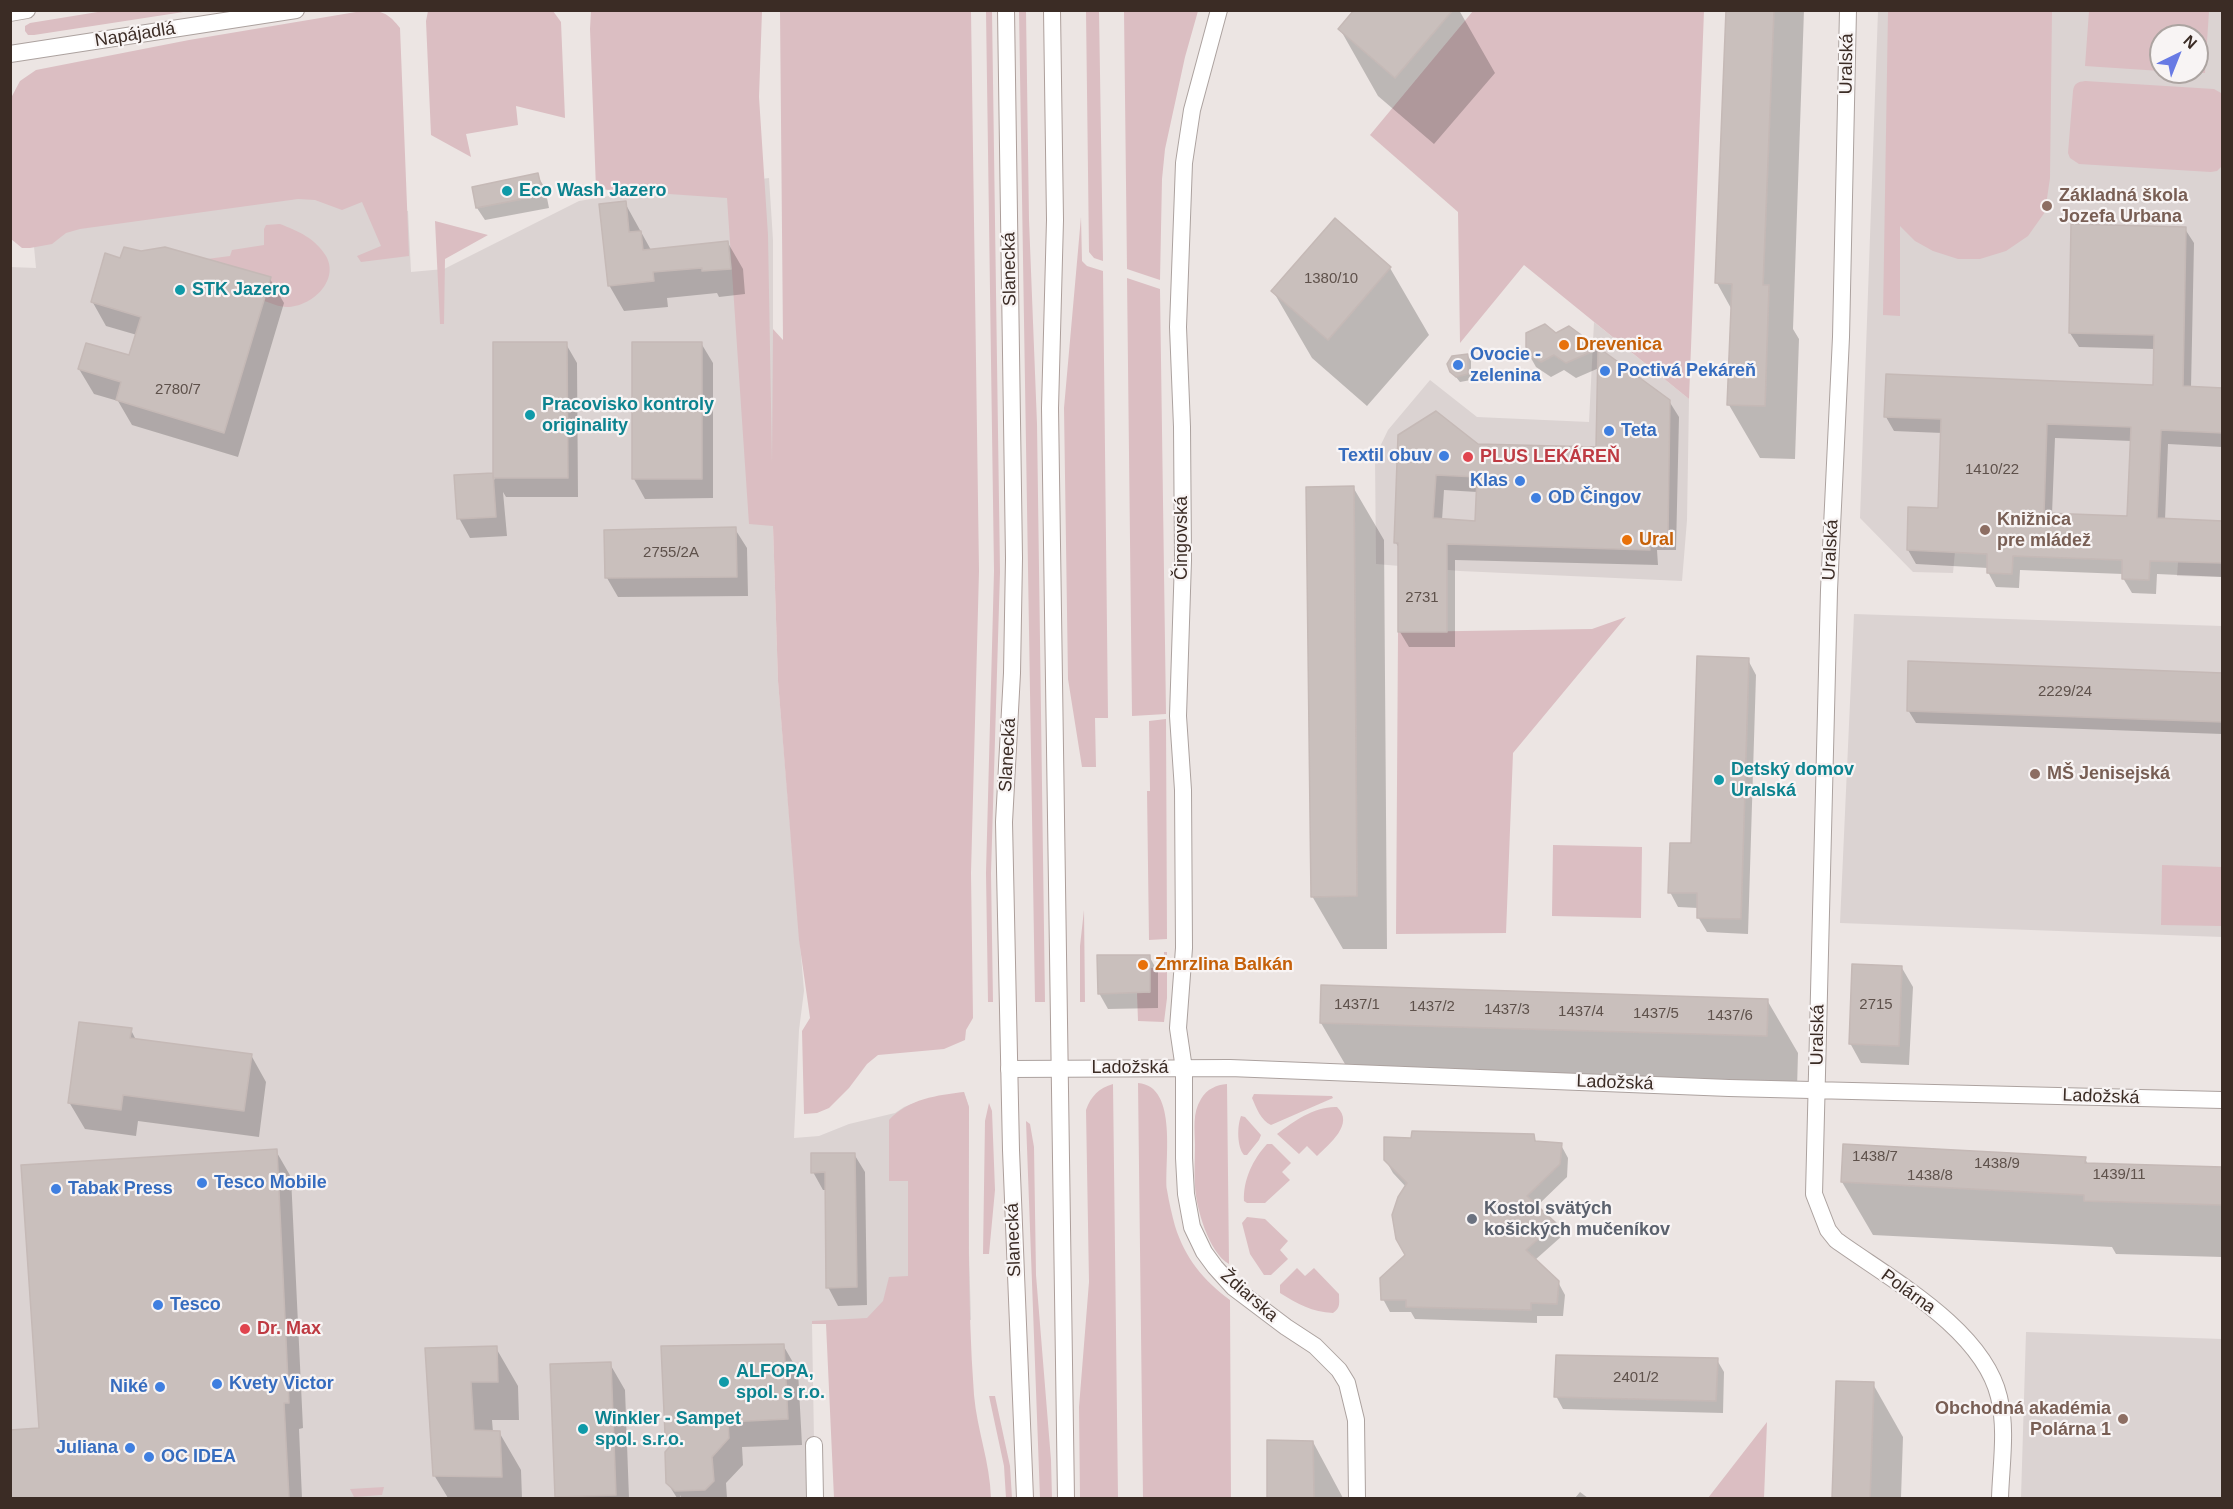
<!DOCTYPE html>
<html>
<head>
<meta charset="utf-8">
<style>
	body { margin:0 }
	#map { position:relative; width:2233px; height:1509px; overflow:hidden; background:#ece5e3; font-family:Arial,sans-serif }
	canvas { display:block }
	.frame { position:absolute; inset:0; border:12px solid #3b2c25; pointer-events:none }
	.north { position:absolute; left:2149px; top:24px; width:60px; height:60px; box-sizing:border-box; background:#f8f4f4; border:2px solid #aca4a1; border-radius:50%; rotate:43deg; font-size:16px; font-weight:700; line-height:24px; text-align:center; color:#3b2c25 }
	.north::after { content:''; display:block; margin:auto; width:21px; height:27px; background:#687ae4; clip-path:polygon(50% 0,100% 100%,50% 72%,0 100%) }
</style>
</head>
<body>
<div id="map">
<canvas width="2233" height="1509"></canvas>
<div class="frame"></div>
<div class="north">N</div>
</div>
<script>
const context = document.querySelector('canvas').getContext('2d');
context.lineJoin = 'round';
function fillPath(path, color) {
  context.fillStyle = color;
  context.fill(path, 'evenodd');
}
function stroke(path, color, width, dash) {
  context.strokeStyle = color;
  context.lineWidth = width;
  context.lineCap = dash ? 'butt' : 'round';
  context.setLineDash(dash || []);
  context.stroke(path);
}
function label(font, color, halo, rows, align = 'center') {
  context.font = font + ' Arial,sans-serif';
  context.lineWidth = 4.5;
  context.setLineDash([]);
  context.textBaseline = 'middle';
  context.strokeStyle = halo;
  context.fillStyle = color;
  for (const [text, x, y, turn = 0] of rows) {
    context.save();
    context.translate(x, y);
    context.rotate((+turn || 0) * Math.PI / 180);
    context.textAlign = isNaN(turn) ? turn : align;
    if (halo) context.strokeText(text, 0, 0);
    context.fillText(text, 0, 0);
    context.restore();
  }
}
fillPath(new Path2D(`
	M 1878,11 L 2222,11 L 2222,577 L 2177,576 L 2178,562 L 1955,552 L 1953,573 L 1913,572 L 1860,518 ZM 2161,36 L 2197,36 L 2197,72 L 2161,72 Z
	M 769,178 L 773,240 L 773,525 L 778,681 L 804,991 L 799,1030 L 794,1138 L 819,1136 L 849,1124 L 895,1113 L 904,1107 L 920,1101 L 964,1092 L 969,1107 L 969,1253 L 971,1320 L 812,1324 L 815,1498 L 11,1498 L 10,267 L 36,268 L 32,225 L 313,183 L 408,211 L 411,272 L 444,269 L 579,201 L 639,191 L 660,192 Z
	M 1594,322 L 1689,399 L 1687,520 L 1682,581 L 1460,571 L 1376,564 L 1375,457 L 1388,430 L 1430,380 L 1477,417 L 1589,422 Z
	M 1854,614 L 2222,626 L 2222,937 L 1840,923 Z
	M 2026,1332 L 2222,1339 L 2222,1498 L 2021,1498 Z`), '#dbd3d2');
fillPath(new Path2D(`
	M 110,10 L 190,11 L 34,35 L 28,35 L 25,31 L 25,26 L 30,23 Z
	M 591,10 L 762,11 L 759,97 L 768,235 L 772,463 L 773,329 L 783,340 L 780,11 L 971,11 L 979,571 L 971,873 L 973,1018 L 966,1030 L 965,1040 L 944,1049 L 878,1055 L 867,1064 L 849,1088 L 829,1108 L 817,1113 L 804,1114 L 802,1031 L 810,1018 L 799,940 L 778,681 L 773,526 L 749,524 L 727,198 L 596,189 L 590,29 Z
	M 362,11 C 382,10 388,13 400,28 L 409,256 L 361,262 L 357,256 L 381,246 L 362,202 L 342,210 L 315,200 L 298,199 L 80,229 L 66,233 L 52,244 L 30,248 L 22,248 L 11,239 L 11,98 L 20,81 L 36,70 L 189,40 Z
	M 428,11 L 553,11 L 561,22 L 565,118 L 516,106 L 518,125 L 466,134 L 471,157 L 431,135 L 426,21 Z
	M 986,11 L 992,11 L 1000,572 L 991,873 L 993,1002 L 988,1002 L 986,873 L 994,571 Z
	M 1019,11 L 1026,11 L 1029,220 L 1037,424 L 1045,1002 L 1035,1002 Z
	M 1086,11 L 1099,11 L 1103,261 L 1094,258 L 1089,252 Z
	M 1124,11 L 1198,11 L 1185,57 L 1165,149 L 1162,179 L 1160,280 L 1127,269 Z
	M 1473,11 L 1704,11 L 1689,399 L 1524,265 L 1460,343 L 1458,212 L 1370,135 Z
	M 1888,11 L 2052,11 L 2050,178 L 2045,212 L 2028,236 L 2006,251 L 1980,259 L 1958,259 L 1933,251 L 1915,241 L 1900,226 L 1900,316 L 1883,315 Z
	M 2089,11 L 2209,11 L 2205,73 L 2182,72 L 2197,72 L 2197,36 L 2161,36 L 2161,71 L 2085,66 Z
	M 2085,81 L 2214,89 L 2221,93 L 2222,166 L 2217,171 L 2211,172 L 2079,164 L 2070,158 L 2068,153 L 2073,91 C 2074,83 2078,82 2085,81 Z
	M 1081,217 L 1082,261 L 1087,266 L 1103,271 L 1108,718 L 1095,718 L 1096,767 L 1082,767 L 1068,679 L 1064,408 Z
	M 435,221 L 488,235 L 445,259 L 444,324 L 440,324 Z
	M 280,224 C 298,231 315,238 326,256 C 340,281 311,307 287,307 C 279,307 271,303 264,301 L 271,277 L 207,259 L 230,256 L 232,250 L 264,245 L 264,229 L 266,225 Z
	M 1127,278 L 1160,289 L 1166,714 L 1132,716 Z
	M 1626,617 L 1513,753 L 1506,933 L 1396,934 L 1398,632 L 1592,629 Z
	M 1166,719 L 1167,939 L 1149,940 L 1147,791 L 1150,791 L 1149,721 Z
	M 1553,845 L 1642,847 L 1641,918 L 1552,916 Z
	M 2162,865 L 2222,867 L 2222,926 L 2161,925 Z
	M 1084,910 L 1085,1002 L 1080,1002 L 1080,946 Z
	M 1164,952 L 1167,952 L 1167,998 L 1164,1022 L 1138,1021 L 1137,993 L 1150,993 L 1150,968 L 1164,967 Z
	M 1138,1083 C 1179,1086 1164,1163 1167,1190 C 1169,1202 1172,1215 1175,1226 C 1185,1258 1203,1280 1230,1300 L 1231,1498 L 1143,1498 Z
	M 1113,1084 L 1118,1498 L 1080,1498 L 1079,1407 L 1089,1282 L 1086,1110 C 1091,1096 1099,1088 1113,1084 Z
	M 1227,1084 L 1229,1264 C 1209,1253 1196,1208 1195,1186 C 1194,1172 1195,1158 1195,1145 C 1195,1130 1192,1113 1201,1099 C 1207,1089 1216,1085 1227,1084 Z
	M 964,1092 L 969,1107 C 969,1203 967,1299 974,1395 C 977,1430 990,1462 991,1498 L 834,1498 L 826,1324 L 812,1324 L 812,1321 L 867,1318 L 883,1301 L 889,1277 L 908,1276 L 908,1181 L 889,1181 L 889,1120 C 908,1099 938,1095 964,1092 Z
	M 1254,1094 L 1332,1096 L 1333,1098 L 1271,1125 C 1261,1121 1256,1107 1252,1098 Z
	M 989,1103 L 992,1111 L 995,1190 L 989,1254 L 983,1254 L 985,1121 Z
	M 1337,1107 C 1355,1124 1329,1144 1317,1156 L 1307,1146 L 1299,1154 L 1277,1134 C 1294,1121 1315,1106 1337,1107 Z
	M 1241,1116 L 1245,1117 L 1261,1135 L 1259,1140 L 1247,1155 L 1244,1155 C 1237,1147 1237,1126 1241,1116 Z
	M 1026,1121 L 1030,1124 L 1034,1147 L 1036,1275 L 1051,1460 L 1052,1498 L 1040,1498 Z
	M 1267,1144 L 1272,1144 L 1291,1163 L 1282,1172 L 1290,1180 L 1265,1203 L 1247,1203 L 1244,1201 C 1243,1180 1253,1159 1267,1144 Z
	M 1247,1217 L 1265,1219 L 1288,1241 L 1280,1250 L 1288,1259 L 1271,1275 L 1264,1275 L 1250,1254 L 1242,1223 Z
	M 1297,1268 L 1305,1276 L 1314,1268 L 1339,1294 C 1339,1302 1341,1308 1333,1313 C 1312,1312 1298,1304 1280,1293 L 1280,1285 Z
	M 989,1396 L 995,1396 L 1010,1466 L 1012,1498 L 1006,1498 L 1004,1466 Z
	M 1767,1422 L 1764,1498 L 1708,1498 Z
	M 384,1487 L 382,1495 L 354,1497 L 350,1489 Z`), '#dbbec2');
fillPath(new Path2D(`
	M 1356,10 L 1459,10 L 1495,73 L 1434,144 L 1378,96 L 1340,29 Z
	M 1727,10 L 1804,10 L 1793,329 L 1799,339 L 1795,459 L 1760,458 L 1729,405 L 1732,310 L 1717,283 Z
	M 537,175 L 545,188 L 549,208 L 485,220 L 477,208 Z
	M 625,203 L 651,250 L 728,243 L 743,269 L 745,294 L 719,297 L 717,293 L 667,298 L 668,307 L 624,311 L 609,285 Z
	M 2185,229 L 2194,243 L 2191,388 L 2222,389 L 2222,447 L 2168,444 L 2165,520 L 2222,522 L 2222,577 L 2157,574 L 2156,594 L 2132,593 L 2123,578 L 2123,574 L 2020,570 L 2019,588 L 1996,587 L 1988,572 L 1988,568 L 1916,564 L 1908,550 L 1910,509 L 1939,510 L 1942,433 L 1894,431 L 1886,417 L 2154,386 L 2155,349 L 2079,347 L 2070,333 ZM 2055,438 L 2132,441 L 2128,518 L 2052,514 Z
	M 141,253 L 270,279 L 284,303 L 238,457 L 132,425 L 118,401 L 94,394 L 79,369 L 130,357 L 137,335 L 106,326 L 92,301 L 121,259 Z
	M 1390,268 L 1429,335 L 1367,406 L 1312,358 L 1273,291 Z
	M 1569,328 L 1669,401 L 1679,417 L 1676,550 L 1657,550 L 1658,565 L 1455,560 L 1455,647 L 1409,647 L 1400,632 L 1400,550 L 1396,543 L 1399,435 L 1477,445 L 1597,448 L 1599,368 L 1576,378 L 1564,370 L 1551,377 L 1536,367 L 1527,351 ZM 1444,490 L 1477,492 L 1476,522 L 1442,520 Z
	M 701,343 L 713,363 L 713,498 L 645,499 L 634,479 L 634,344 Z
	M 494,344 L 566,344 L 577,363 L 578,497 L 506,497 L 503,492 L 507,536 L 470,538 L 459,518 L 492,474 L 495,480 Z
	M 1468,356 L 1471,361 L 1471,380 L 1460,382 L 1451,371 Z
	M 1353,487 L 1384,540 L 1387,949 L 1343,949 L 1312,896 Z
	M 735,529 L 747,548 L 748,596 L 618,597 L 607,578 Z
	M 1748,660 L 1756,675 L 1748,934 L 1707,932 L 1698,917 L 1698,908 L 1678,907 L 1670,892 L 1693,845 Z
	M 2222,674 L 2222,734 L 1916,723 L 1908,710 Z
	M 1149,956 L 1158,972 L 1158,1008 L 1108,1009 L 1099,993 Z
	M 1902,968 L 1913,987 L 1909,1065 L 1861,1063 L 1850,1043 Z
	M 1767,1000 L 1798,1053 L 1797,1089 L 1352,1076 L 1321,1023 Z
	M 131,1030 L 136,1040 L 251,1055 L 266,1082 L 259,1137 L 138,1121 L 136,1136 L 85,1129 L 69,1102 Z
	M 1533,1136 L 1537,1143 L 1561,1145 L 1568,1158 L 1567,1177 L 1537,1206 L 1554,1223 L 1562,1236 L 1535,1260 L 1558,1282 L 1565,1295 L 1563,1316 L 1537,1316 L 1537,1323 L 1415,1319 L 1411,1312 L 1390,1312 L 1383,1299 L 1407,1255 L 1406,1187 L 1393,1173 L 1385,1159 L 1413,1140 Z
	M 276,1151 L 291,1177 L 303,1428 L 299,1429 L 302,1498 L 10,1498 L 10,1431 L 40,1430 Z
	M 854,1154 L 865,1172 L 867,1305 L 838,1306 L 828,1287 L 826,1190 L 823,1190 L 813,1172 Z
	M 2085,1159 L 2088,1164 L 2222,1168 L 2222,1257 L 2116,1254 L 2112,1247 L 1873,1235 L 1842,1182 Z
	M 783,1345 L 798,1371 L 802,1445 L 742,1447 L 743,1465 L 726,1483 L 727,1498 L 681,1498 L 680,1495 L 680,1498 L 677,1498 L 667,1482 L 673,1445 L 666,1433 Z
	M 496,1348 L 518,1386 L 519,1420 L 492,1420 L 493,1432 L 499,1432 L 521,1470 L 522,1498 L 448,1498 L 434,1475 L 426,1349 Z
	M 1717,1360 L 1724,1372 L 1723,1413 L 1563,1409 L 1556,1396 Z
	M 610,1364 L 625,1390 L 629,1498 L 558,1498 L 557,1496 Z
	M 1837,1383 L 1873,1384 L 1903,1437 L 1901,1498 L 1834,1498 Z
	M 1269,1442 L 1313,1442 L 1343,1498 L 1269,1498 Z
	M 1580,1492 L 1588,1498 L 1575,1498 Z`), '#0003');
const building = new Path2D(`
	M 1354,10 L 1453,10 L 1395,78 L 1338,29 Z
	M 1726,10 L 1774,10 L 1763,285 L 1769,285 L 1765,406 L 1727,405 L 1732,284 L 1715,283 Z
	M 538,173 L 543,195 L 476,208 L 472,187 Z
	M 626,201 L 629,232 L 641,231 L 643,250 L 728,241 L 731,269 L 702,271 L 702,268 L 653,272 L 654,281 L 608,286 L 599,204 Z
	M 1335,218 L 1391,267 L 1328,340 L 1271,291 Z
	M 2071,224 L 2186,227 L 2183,386 L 2223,388 L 2223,433 L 2161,430 L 2157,518 L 2223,521 L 2223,563 L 2150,561 L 2149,580 L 2122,579 L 2122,560 L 2013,556 L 2012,574 L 1987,573 L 1987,554 L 1907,550 L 1908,507 L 1938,508 L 1941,419 L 1884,417 L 1886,374 L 2153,385 L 2154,335 L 2069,333 ZM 2047,424 L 2131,427 L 2127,516 L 2044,513 Z
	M 124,247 L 141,251 L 165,247 L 271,277 L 224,433 L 116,400 L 121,382 L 78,369 L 86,343 L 129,355 L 141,317 L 91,302 L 105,253 L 120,258 Z
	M 1545,324 L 1556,333 L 1569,326 L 1670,400 L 1668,535 L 1649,535 L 1650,550 L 1447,544 L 1447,632 L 1398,632 L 1398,543 L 1394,543 L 1398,435 L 1436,411 L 1478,444 L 1596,447 L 1598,349 L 1566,363 L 1554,355 L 1541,362 L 1526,352 L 1526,333 ZM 1436,475 L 1477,477 L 1475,521 L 1433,518 Z
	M 493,342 L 567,342 L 568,478 L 493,478 Z
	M 632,342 L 702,342 L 702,479 L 632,479 Z
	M 1468,354 L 1468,374 L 1456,377 L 1450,372 L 1447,364 L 1452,356 Z
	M 493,473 L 496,517 L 457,519 L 454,475 Z
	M 1354,486 L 1357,896 L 1311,897 L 1306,487 Z
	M 736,527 L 737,577 L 605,578 L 604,530 Z
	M 1697,656 L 1749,658 L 1741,919 L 1697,918 L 1697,893 L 1668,893 L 1670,843 L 1691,843 Z
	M 1908,661 L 2223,673 L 2223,722 L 1907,711 Z
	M 1097,955 L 1150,955 L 1150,992 L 1098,994 Z
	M 1852,964 L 1902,966 L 1899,1046 L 1849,1044 Z
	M 1321,985 L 1768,999 L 1767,1036 L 1320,1023 Z
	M 79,1022 L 132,1028 L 130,1038 L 252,1054 L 244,1111 L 123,1095 L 121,1110 L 68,1103 Z
	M 1412,1131 L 1534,1134 L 1535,1141 L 1562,1143 L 1560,1164 L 1527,1196 L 1556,1223 L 1526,1250 L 1559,1281 L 1557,1304 L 1531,1303 L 1531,1310 L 1406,1307 L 1406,1300 L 1381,1300 L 1380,1278 L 1405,1255 L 1396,1239 L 1392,1215 L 1398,1197 L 1407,1183 L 1384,1160 L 1384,1137 L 1411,1138 Z
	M 1843,1144 L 2086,1157 L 2085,1163 L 2223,1167 L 2223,1205 L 2084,1201 L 2084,1195 L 1841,1182 Z
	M 277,1149 L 289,1403 L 284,1403 L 289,1498 L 10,1498 L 10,1430 L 39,1428 L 21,1165 Z
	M 811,1153 L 855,1153 L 857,1287 L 826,1288 L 825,1172 L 811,1173 Z
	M 784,1344 L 788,1419 L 728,1422 L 729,1438 L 712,1457 L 714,1481 L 705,1490 L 675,1491 L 666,1483 L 665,1452 L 674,1442 L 665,1434 L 661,1346 Z
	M 497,1346 L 498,1382 L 471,1382 L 474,1430 L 500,1431 L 502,1477 L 433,1476 L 425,1348 Z
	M 1556,1355 L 1718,1358 L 1716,1401 L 1554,1397 Z
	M 611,1362 L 616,1495 L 555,1497 L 550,1364 Z
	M 1836,1381 L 1874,1382 L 1870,1498 L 1832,1498 Z
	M 1267,1440 L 1313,1441 L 1314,1498 L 1267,1498 Z`);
fillPath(building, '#c9bfbc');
stroke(building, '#c5b9b6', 1.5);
const minor = new Path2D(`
	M 1219,10 L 1192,110 L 1184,163 L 1178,327 L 1182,427 L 1183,560 L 1178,716 L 1183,790 L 1184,948 L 1178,1028 L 1184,1069 L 1184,1158 L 1186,1194 L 1192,1227 L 1204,1252 L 1215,1267 L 1233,1287 L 1286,1327 L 1315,1346 L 1339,1370 L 1347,1383 L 1356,1420 L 1357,1498
	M 1848,10 L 1841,337 L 1829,590 L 1814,1194 L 1828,1230 L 1836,1240 C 1890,1279 1983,1329 1999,1397 C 2007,1430 2001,1465 2000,1498
	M 10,13 L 27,10
	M 10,54 L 296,10
	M 1009,1069 L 1230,1068 L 1729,1088 L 2222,1100
	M 814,1445 L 815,1498`);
const secondary = new Path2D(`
	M 1006,10 L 1014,558 L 1012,673 L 1004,822 L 1011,1150 L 1025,1498
	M 1052,10 L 1055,220 L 1050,408 L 1066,1498`);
stroke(minor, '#aca29f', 18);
stroke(secondary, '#ad9f9b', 18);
stroke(minor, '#fff', 16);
stroke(secondary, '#fff', 16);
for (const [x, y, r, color] of [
	[507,191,6,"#0f9aa8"],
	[2047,206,6,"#8d6e63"],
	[180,290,6,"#0f9aa8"],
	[1564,345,6,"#e8710a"],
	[1458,365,6,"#3f7fe0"],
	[1605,371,6,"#3f7fe0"],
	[530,415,6,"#0f9aa8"],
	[1609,431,6,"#3f7fe0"],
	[1444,456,6,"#3f7fe0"],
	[1468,457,6,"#e0444e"],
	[1520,481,6,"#3f7fe0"],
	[1536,498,6,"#3f7fe0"],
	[1985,530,6,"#8d6e63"],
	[1627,540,6,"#e8710a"],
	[2035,774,6,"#8d6e63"],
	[1719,780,6,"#0f9aa8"],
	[1143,965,6,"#e8710a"],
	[202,1183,6,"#3f7fe0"],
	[56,1189,6,"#3f7fe0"],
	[1472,1219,6,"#6b7280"],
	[158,1305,6,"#3f7fe0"],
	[245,1329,6,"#e0444e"],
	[724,1382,6,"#0f9aa8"],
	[217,1384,6,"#3f7fe0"],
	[160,1387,6,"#3f7fe0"],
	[2123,1419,6,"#8d6e63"],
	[583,1429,6,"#0f9aa8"],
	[130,1448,6,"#3f7fe0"],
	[149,1457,6,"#3f7fe0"]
]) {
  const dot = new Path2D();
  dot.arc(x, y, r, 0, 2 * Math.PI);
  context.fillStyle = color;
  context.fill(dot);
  stroke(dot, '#f8f4f4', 2);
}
label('15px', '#5e514b', null, [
	["1380/10",1331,279],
	["2780/7",178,390],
	["1410/22",1992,470],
	["2755/2A",671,553],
	["2731",1422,598],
	["2229/24",2065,692],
	["1437/1",1357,1005],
	["2715",1876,1005],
	["1437/2",1432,1007],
	["1437/3",1507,1010],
	["1437/4",1581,1012],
	["1437/5",1656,1014],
	["1437/6",1730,1016],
	["1438/7",1875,1157],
	["1438/9",1997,1164],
	["1439/11",2119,1175],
	["1438/8",1930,1176],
	["2401/2",1636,1378]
]);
label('18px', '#3b2c25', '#f8f4f4', [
	["Napájadlá",135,35,-9],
	["Uralská",1847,64,-89],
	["Slanecká",1010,269,-91],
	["Čingovská",1182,538,-90],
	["Uralská",1831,550,-87],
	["Slanecká",1008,755,-87],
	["Uralská",1818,1035,-89],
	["Ladožská",1130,1068],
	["Ladožská",1615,1083,2],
	["Ladožská",2101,1097,2],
	["Slanecká",1014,1240,-92],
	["Polárna",1908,1292,36],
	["Ždiarska",1249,1296,41]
]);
label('bold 18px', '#0d838f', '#f8f4f4', [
	["Eco Wash Jazero",519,191],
	["STK Jazero",192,290],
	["Pracovisko kontroly",542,405],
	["originality",542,426],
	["Detský domov",1731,770],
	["Uralská",1731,791],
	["ALFOPA,",736,1372],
	["spol. s r.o.",736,1393],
	["Winkler - Sampet",595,1419],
	["spol. s.r.o.",595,1440]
], 'left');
label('bold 18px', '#785e54', '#f8f4f4', [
	["Základná škola",2059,196],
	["Jozefa Urbana",2059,217],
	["Knižnica",1997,520],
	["pre mládež",1997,541],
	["MŠ Jenisejská",2047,774],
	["Obchodná akadémia",2111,1409,"right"],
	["Polárna 1",2111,1430,"right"]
], 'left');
label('bold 18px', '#c56008', '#f8f4f4', [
	["Drevenica",1576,345],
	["Ural",1639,540],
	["Zmrzlina Balkán",1155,965]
], 'left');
label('bold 18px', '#366cbe', '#f8f4f4', [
	["Ovocie -",1470,355],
	["zelenina",1470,376],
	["Poctivá Pekáreň",1617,371],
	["Teta",1621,431],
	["Textil obuv",1432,456,"right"],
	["Klas",1508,481,"right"],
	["OD Čingov",1548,498],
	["Tesco Mobile",214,1183],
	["Tabak Press",68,1189],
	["Tesco",170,1305],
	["Kvety Victor",229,1384],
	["Niké",148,1387,"right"],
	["Juliana",118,1448,"right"],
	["OC IDEA",161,1457]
], 'left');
label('bold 18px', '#be3a42', '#f8f4f4', [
	["PLUS LEKÁREŇ",1480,457],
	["Dr. Max",257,1329]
], 'left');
label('bold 18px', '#5b616d', '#f8f4f4', [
	["Kostol svätých",1484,1209],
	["košických mučeníkov",1484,1230]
], 'left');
</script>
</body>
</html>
